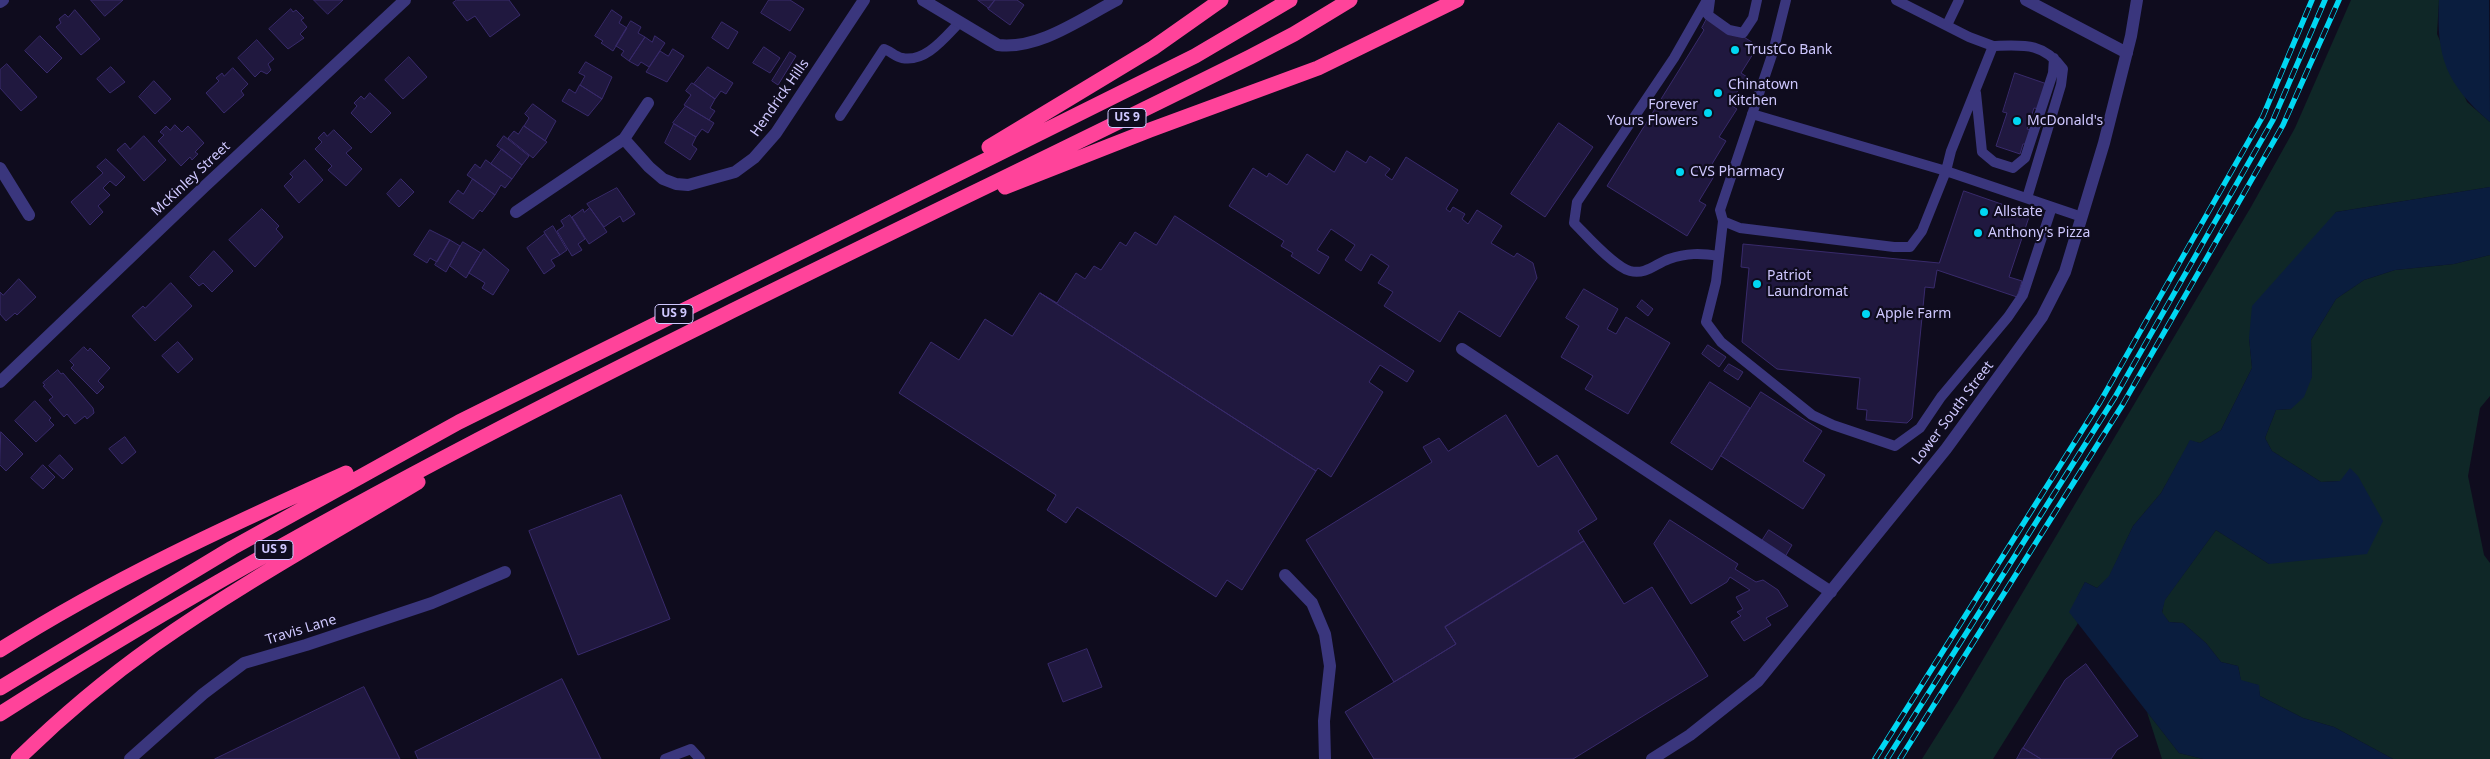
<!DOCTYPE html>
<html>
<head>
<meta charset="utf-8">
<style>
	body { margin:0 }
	canvas { display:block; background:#0f0c1e }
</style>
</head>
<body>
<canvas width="2490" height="759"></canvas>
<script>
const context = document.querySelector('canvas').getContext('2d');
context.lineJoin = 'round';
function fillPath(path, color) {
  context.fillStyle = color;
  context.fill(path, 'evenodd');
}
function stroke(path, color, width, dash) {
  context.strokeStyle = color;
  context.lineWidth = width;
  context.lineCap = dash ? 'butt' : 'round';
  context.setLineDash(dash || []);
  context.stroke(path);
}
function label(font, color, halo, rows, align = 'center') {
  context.font = font + ' "Noto Sans",sans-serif';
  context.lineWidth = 4.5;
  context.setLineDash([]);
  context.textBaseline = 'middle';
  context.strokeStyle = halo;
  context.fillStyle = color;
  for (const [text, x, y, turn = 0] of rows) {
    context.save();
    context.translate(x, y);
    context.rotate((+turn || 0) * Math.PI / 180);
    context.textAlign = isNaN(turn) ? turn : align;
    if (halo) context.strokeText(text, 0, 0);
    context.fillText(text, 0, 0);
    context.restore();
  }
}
fillPath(new Path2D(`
	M 2351,0 L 2439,0 L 2437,34 L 2467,102 L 2490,122 L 2490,187 L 2336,212 L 2249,338 L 2252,368 L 2221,430 L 2200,443 L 2190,441 L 2161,493 L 2133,526 L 2109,577 L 2097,588 L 2085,582 L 2070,612 L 2078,623 L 1993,759 L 1922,759 L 1959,700 L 2251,207 L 2295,128 Z
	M 2490,255 L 2490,396 L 2480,408 L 2468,476 L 2484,555 L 2490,563 L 2490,759 L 2393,759 L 2334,727 L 2303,718 L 2260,696 L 2258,685 L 2241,681 L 2238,666 L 2221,662 L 2206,643 L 2183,623 L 2169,622 L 2162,613 L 2164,601 L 2216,530 L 2269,564 L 2340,481 L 2321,482 L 2272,451 L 2265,438 L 2276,410 L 2291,409 L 2312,377 L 2311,340 L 2336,299 L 2364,280 L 2395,270 L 2454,264 Z
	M 2147,712 L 2179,753 L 2203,759 L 2162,759 Z`), '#0f2727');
fillPath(new Path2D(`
	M 2439,0 L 2489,0 L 2490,122 C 2446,84 2436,57 2439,0 Z
	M 2490,187 L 2490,255 L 2454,264 L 2395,270 L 2364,280 L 2336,299 L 2311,340 L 2312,377 L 2304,397 L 2291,409 L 2276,410 L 2265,438 L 2272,451 L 2321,482 L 2340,481 L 2350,468 L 2358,476 L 2383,521 L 2367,554 L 2269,564 L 2216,530 L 2165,600 L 2162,612 L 2169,622 L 2183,623 L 2206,643 L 2221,662 L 2238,666 L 2241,680 L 2259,685 L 2260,696 L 2303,718 L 2334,727 L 2393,759 L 2203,759 L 2179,753 L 2069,612 L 2085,582 L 2097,588 L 2109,576 L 2133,526 L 2161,493 L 2190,440 L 2200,443 L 2221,430 L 2252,368 L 2249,338 L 2252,306 L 2336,212 Z`), '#0a1d3e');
const building = new Path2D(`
	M 91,0 L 123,0 L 105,16 Z
	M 314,0 L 343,0 L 328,14 Z
	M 457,0 L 509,0 L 520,15 L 490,37 L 475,16 L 467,21 L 453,3 Z
	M 769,0 L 790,0 L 804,9 L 790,31 L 761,13 Z
	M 978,0 L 995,0 L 989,8 Z
	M 995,0 L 1017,0 L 1024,5 L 1010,25 L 988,9 Z
	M 291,9 L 293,12 L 296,10 L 304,18 L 301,20 L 307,27 L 300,34 L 304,38 L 288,49 L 269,29 Z
	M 75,10 L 100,39 L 81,55 L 56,27 L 61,23 L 59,19 L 65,14 L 68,17 Z
	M 612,10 L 622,17 L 619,23 L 627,28 L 613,51 L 601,43 L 603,41 L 595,36 Z
	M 1709,15 L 1758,46 L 1741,73 L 1747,77 L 1729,104 L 1737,109 L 1719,137 L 1726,141 L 1709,169 L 1716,173 L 1699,201 L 1706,205 L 1687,236 L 1607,186 L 1704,30 L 1702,28 Z
	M 631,21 L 641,27 L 638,33 L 645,37 L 629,61 L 621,55 L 624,51 L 616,46 Z
	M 722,22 L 738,32 L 728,49 L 712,38 Z
	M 40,36 L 62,58 L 47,73 L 25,51 Z
	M 655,36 L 665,43 L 649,67 L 641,62 L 638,66 L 629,61 L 645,37 L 652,42 Z
	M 257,40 L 274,59 L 268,64 L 271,70 L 267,74 L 261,71 L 255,77 L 238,58 Z
	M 764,47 L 780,58 L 770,73 L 753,63 Z
	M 673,49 L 684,56 L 667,82 L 646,72 L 660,51 L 668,56 Z
	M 790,52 L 796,56 L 778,85 L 772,81 Z
	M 409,57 L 427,77 L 403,99 L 385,80 Z
	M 586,62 L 612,77 L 602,99 L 580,85 L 585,76 L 579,73 Z
	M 7,64 L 37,97 L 21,111 L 0,88 L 0,70 Z
	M 111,67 L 125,82 L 110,93 L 97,79 Z
	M 708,67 L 733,83 L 726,94 L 721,91 L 715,99 L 694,84 Z
	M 233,68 L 248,84 L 241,91 L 244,95 L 224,113 L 206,93 L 219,81 L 216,78 L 222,73 L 224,76 Z
	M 2015,73 L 2047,84 L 2039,109 L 2034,108 L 2027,129 L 2031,130 L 2026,144 L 2023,144 L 2020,154 L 1996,146 L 2007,113 L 2003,112 Z
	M 154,81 L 171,99 L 155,114 L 139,97 Z
	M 692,83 L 715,99 L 710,108 L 715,111 L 709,120 L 684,105 L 691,95 L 686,91 Z
	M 580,85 L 602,99 L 588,116 L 562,101 L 569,89 L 575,93 Z
	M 370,93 L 391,113 L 371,133 L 351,113 L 357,106 L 354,103 L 361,96 L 364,99 Z
	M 533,104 L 556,121 L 545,141 L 524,126 L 529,118 L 525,114 Z
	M 686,106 L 714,123 L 708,133 L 702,129 L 696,137 L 673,123 Z
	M 1559,123 L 1593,147 L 1545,217 L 1511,194 Z
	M 674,124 L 696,137 L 692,145 L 697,149 L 690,160 L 665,143 Z
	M 175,125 L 182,132 L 188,126 L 204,143 L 195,152 L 198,154 L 192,160 L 190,157 L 181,166 L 158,141 L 164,135 L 160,132 L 166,126 L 170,130 Z
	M 524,126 L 547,142 L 533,158 L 508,138 L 514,131 L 518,134 Z
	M 334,130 L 352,148 L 346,153 L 362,169 L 346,186 L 328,170 L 332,166 L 315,149 L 322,142 L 318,138 L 324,132 L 327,136 Z
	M 144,136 L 166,160 L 144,181 L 117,150 L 125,143 L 130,149 Z
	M 504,136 L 529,156 L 522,165 L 497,146 Z
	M 502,149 L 522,165 L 512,179 L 491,164 Z
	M 1347,151 L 1366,163 L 1370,156 L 1390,169 L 1385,175 L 1392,180 L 1406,157 L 1458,190 L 1446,209 L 1450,212 L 1453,207 L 1465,214 L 1462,219 L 1468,224 L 1477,210 L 1502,226 L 1491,243 L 1514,257 L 1517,253 L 1533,263 L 1537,278 L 1500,337 L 1459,311 L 1440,342 L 1384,306 L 1393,292 L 1378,283 L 1389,266 L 1371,254 L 1361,271 L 1345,260 L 1355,245 L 1331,229 L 1317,250 L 1329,257 L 1319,274 L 1291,256 L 1293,253 L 1281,246 L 1284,241 L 1229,206 L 1253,168 L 1267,177 L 1269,173 L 1287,185 L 1307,154 L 1334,172 Z
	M 106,159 L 125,177 L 116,186 L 110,181 L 103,188 L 110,195 L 98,206 L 103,212 L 90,225 L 71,202 L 103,173 L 97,167 Z
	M 305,160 L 323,180 L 299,203 L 284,186 L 293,177 L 290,174 Z
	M 486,160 L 512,179 L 505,188 L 501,185 L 495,195 L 467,175 L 475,164 L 480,168 Z
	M 401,179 L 414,192 L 399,207 L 387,194 Z
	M 473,179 L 495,195 L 482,212 L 480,210 L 473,219 L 449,202 L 458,190 L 463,194 Z
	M 617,188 L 635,214 L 623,222 L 620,216 L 604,227 L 587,204 Z
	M 1964,191 L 2030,214 L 2009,277 L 2022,281 L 2017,297 L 1937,270 L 1934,288 L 1925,287 L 1912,418 L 1907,423 L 1866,420 L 1867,410 L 1857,409 L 1860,378 L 1777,369 L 1742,342 L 1749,268 L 1741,267 L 1743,244 L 1939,263 Z
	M 590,208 L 607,232 L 589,244 L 572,217 L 583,209 L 584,212 Z
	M 262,209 L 279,226 L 276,229 L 283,237 L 255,267 L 229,240 Z
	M 570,215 L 585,239 L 578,244 L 582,250 L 572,256 L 557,231 L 564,226 L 561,221 Z
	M 1175,216 L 1414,371 L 1407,382 L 1380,365 L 1369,382 L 1383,392 L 1331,477 L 1318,468 L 1316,471 L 1040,293 L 1057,303 L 1076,273 L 1085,279 L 1094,266 L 1101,270 L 1120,242 L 1126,246 L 1135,232 L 1156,245 Z
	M 553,226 L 567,250 L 560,255 L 544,232 Z
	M 430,230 L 450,240 L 437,262 L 430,258 L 427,263 L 414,255 Z
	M 545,234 L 560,255 L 551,260 L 555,266 L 544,274 L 527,248 Z
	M 450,240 L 460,246 L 446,272 L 435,265 Z
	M 463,242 L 481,253 L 466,278 L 450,266 Z
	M 484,249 L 509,270 L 493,295 L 482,288 L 485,283 L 469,273 Z
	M 214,251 L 233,271 L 212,292 L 203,283 L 199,286 L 190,277 Z
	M 19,279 L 36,297 L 17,315 L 15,313 L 6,321 L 0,314 L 0,292 L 3,295 Z
	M 171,283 L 192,306 L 155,341 L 132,316 L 143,306 L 145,308 Z
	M 1584,289 L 1618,309 L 1607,329 L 1616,334 L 1626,317 L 1670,343 L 1628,414 L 1585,389 L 1593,376 L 1561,357 L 1579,326 L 1566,318 Z
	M 1040,293 L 1316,471 L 1242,590 L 1227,580 L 1216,597 L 1077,507 L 1066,523 L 1047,510 L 1056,495 L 899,393 L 931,342 L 959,360 L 985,319 L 1012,336 Z
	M 1642,300 L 1653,309 L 1648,316 L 1637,307 Z
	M 178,342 L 193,359 L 178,373 L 162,356 Z
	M 1708,345 L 1726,357 L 1719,367 L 1702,354 Z
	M 84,347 L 88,351 L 90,348 L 110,368 L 98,381 L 104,387 L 97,394 L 71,368 L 74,365 L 70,361 Z
	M 1729,364 L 1743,372 L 1738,380 L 1724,371 Z
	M 58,370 L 61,374 L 63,373 L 93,408 L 94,413 L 87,419 L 85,416 L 75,424 L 67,414 L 64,417 L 49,400 L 53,397 L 43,386 L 45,385 L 43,383 Z
	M 1710,382 L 1750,408 L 1712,470 L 1671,443 Z
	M 1761,392 L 1822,431 L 1803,461 L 1825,475 L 1803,509 L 1721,456 Z
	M 35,401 L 51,418 L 49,420 L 54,425 L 36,442 L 15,421 Z
	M 1506,415 L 1538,467 L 1557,455 L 1597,519 L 1578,531 L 1584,541 L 1445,627 L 1456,644 L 1394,682 L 1306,540 L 1432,462 L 1423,447 L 1439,438 L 1448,451 Z
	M 1,432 L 23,454 L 6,471 L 0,465 Z
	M 125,437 L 136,452 L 122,464 L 109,449 Z
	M 60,455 L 73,469 L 63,479 L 49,466 Z
	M 43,465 L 55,477 L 43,489 L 31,478 Z
	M 621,495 L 670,619 L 578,655 L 529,531 Z
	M 1670,520 L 1738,564 L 1735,569 L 1756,582 L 1763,580 L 1778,590 L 1788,606 L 1766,618 L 1771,625 L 1744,641 L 1731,622 L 1741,616 L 1737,612 L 1743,609 L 1736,597 L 1750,590 L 1730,577 L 1727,582 L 1691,604 L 1654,544 Z
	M 1769,530 L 1792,545 L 1785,557 L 1762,541 Z
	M 1584,541 L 1624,604 L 1652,587 L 1708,676 L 1573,759 L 1374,759 L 1345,712 L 1456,644 L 1445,627 Z
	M 1087,649 L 1102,687 L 1063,702 L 1048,664 Z
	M 2086,664 L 2138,736 L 2117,750 L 2111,759 L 2041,759 L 2023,748 L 2065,680 Z
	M 562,679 L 601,759 L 418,759 L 415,752 Z
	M 364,687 L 400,759 L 215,759 Z
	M 2023,748 L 2041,759 L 2017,759 Z`);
fillPath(building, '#20183f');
stroke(building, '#382a6b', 1);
stroke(new Path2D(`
	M 1707,0 L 1674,58 L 1577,202 L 1574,223 C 1586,235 1614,267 1630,271 C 1646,275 1655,264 1669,259 C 1687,253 1700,253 1719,256
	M 1710,0 L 1708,15 L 1729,30 L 1743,33 L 1753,18 L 1757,0
	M 1786,0 L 1773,52 L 1720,210 L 1723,221 L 1740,228 L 1894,247 L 1910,247 L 1922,231 L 1946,171 L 2082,217
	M 1947,25 L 1959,0
	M 1993,46 C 2023,45 2043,42 2063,69 L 2061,85 L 2027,198
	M 1976,93 L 1982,152 L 1994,162 L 2013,168 L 2025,158 L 2053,73 L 2054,58
	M 1752,114 L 1946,171 L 1951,151 L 1993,46 L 1969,37 L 1896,0
	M 840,116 L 884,49 C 890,51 896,57 902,58 C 926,63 945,37 960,22
	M 1723,221 L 1716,282 L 1706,322 L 1721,342 L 1812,415 L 1833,425 L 1895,446 L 1920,428 L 1941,397 L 2008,317 L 2023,295 L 2052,207
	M 665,759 L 691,749 L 700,759`), '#3a367d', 10);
stroke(new Path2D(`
	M 923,0 L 998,45 C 1039,50 1082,18 1117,0
	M 2026,0 L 2127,53
	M 624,139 L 649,167 L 663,179 L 676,184 L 688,185 L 735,172 L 754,158 L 776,133 L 864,0
	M 0,168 L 29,215
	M 516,212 L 624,139 L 648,103
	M 1462,349 L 1831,592
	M 0,382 L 204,187 L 405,0
	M 1285,575 L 1312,603 L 1325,634 L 1330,666 L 1324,721 L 1325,759
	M 130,759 L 203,694 L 244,663 L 306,645 L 432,603 L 505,572
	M 1652,759 L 1690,735 L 1758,681 L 1946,449 L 2042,317 L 2065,272 L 2104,143 L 2131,36 L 2137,0`), '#3a367d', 12);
stroke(new Path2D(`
	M 0,2 L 3,0`), '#3a367d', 12);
stroke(new Path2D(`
	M 989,147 L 1153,48 L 1221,0
	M 1005,187 L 1150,130 L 1318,68 L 1457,0
	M 0,650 C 110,580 228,526 346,473
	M 0,688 L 232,548 L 459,422 L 1195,56 L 1290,0
	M 0,714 C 397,460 829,267 1250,57 L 1294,34 L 1350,0
	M 18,759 C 60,718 106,679 154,645 C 239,585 330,535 418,482`), '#ff439a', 15);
const rail = new Path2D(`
	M 1875,759 L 2100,402 L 2263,116 L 2312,0
	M 1887,759 L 2115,397 L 2273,120 L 2325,0
	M 1900,759 L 2123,404 L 2283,125 L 2339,0`);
stroke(rail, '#00d7f3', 5.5);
stroke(rail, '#0f0c1e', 4, [11]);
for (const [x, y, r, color] of [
	[1735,50,5,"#00d7f3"],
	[1718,93,5,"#00d7f3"],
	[1708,113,5,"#00d7f3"],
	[2017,121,5,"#00d7f3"],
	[1680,172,5,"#00d7f3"],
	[1984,212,5,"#00d7f3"],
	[1978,233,5,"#00d7f3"],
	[1757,284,5,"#00d7f3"],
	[1866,314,5,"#00d7f3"]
]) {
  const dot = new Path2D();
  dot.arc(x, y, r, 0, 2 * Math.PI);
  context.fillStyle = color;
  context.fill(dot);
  stroke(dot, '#0f0c1e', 2);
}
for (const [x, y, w] of [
	[1127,118,38],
	[674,314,38],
	[274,550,38]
]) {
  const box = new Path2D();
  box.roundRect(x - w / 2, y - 9.5, w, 19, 4);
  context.fillStyle = '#0f0c1e';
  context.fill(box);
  stroke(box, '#cfc8ff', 1);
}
label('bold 12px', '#cfc8ff', null, [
	["US 9",1127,118],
	["US 9",674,314],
	["US 9",274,550]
]);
label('14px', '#cfc8ff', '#0f0c1e', [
	["TrustCo Bank",1745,50],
	["Chinatown",1728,85],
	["Kitchen",1728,101],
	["Forever",1698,105,"right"],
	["Yours Flowers",1698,121,"right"],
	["McDonald's",2027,121],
	["CVS Pharmacy",1690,172],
	["Allstate",1994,212],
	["Anthony's Pizza",1988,233],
	["Patriot",1767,276],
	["Laundromat",1767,292],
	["Apple Farm",1876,314]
], 'left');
label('14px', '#cfc8ff', '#0f0c1e', [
	["Hendrick Hills",780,98,-55],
	["McKinley Street",191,179,-43],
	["Lower South Street",1953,413,-53],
	["Travis Lane",301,630,-17]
]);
</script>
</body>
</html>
